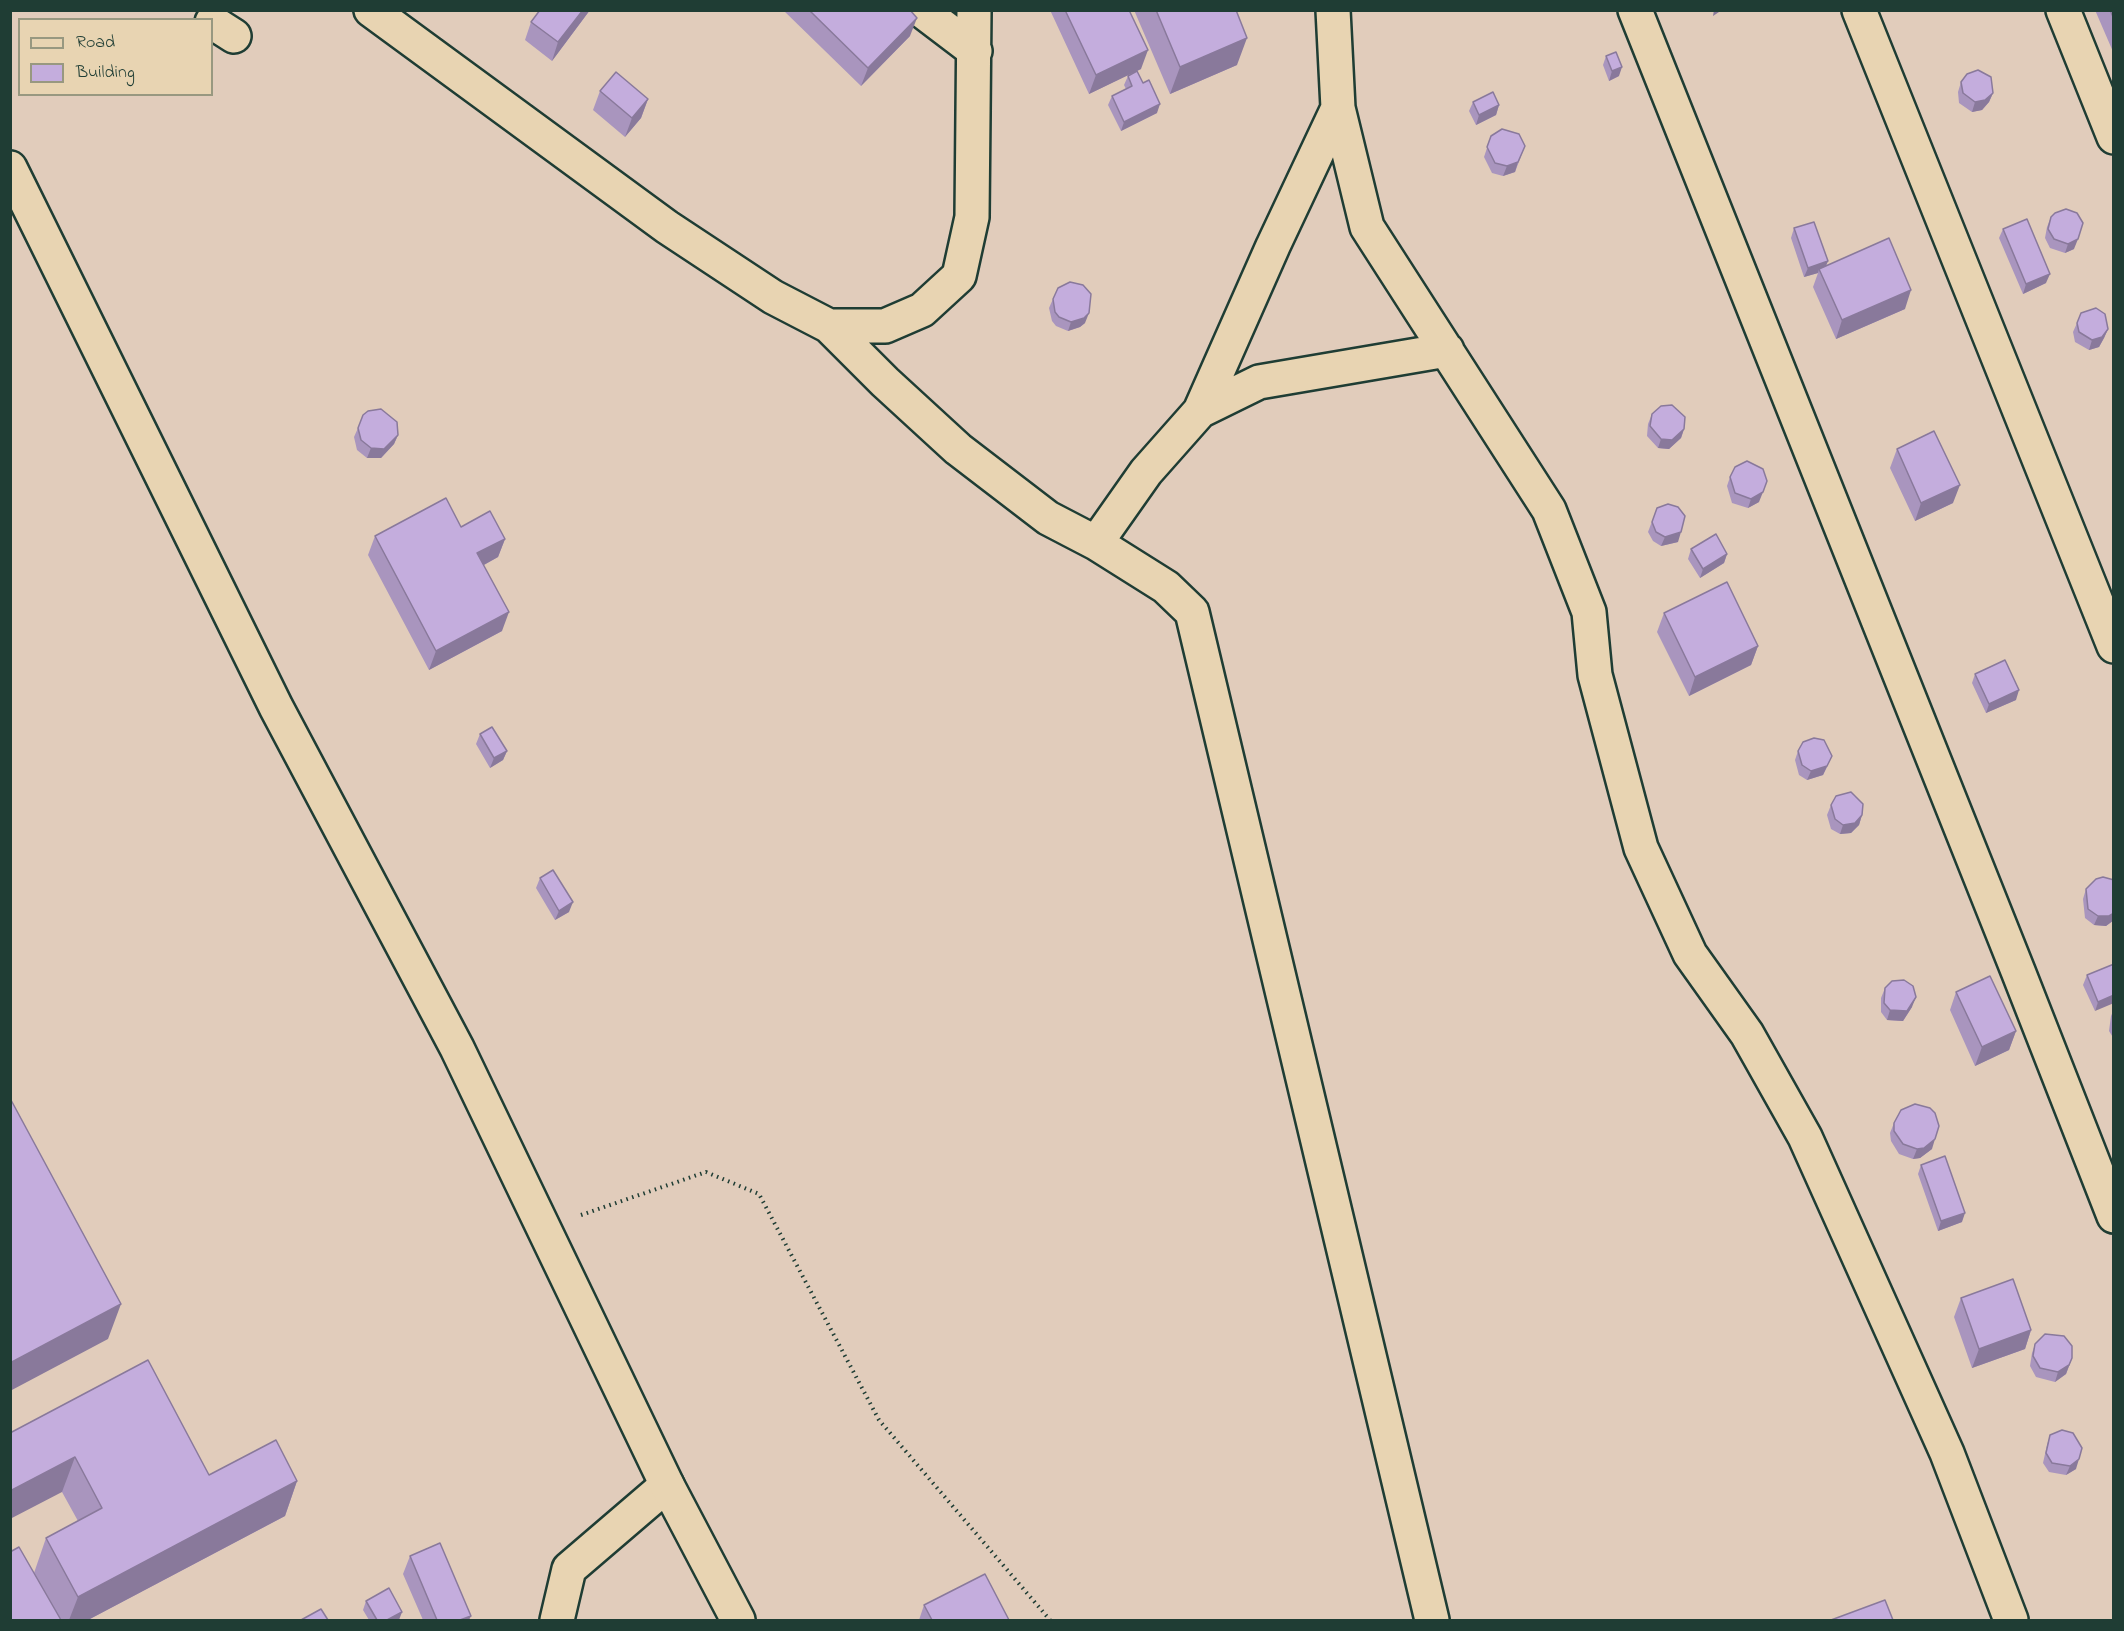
<!DOCTYPE html>
<html>
<head>
<meta charset="utf-8">
<style>
	body { margin:0 }
	#map { position:relative; width:2124px; height:1631px; overflow:hidden; background:#e1ccbb; font-family:"Indie Flower",sans-serif }
	canvas { display:block }
	.frame { position:absolute; inset:0; border:12px solid #1f3d34; pointer-events:none }
	.legend { position:absolute; left:18px; top:18px; width:195px; height:78px; box-sizing:border-box; background:#e8d4b2; border:2px solid #989880; margin:0; padding:8px 10px; list-style:none; font-size:18px; color:#1f3d34 }
	.legend li { display:flex; align-items:center; gap:12px; height:30px }
	.legend b { width:30px; border:2px solid #989880 }
</style>
</head>
<body>
<div id="map">
<canvas width="2124" height="1631"></canvas>
<div class="frame"></div>
<ul class="legend">
<li><b style="height:8px;background:#e8d4b2"></b>Road</li>
<li><b style="height:16px;background:#c4addd"></b>Building</li>
</ul>
</div>
<script>
const context = document.querySelector('canvas').getContext('2d');
context.lineJoin = 'round';
function stroke(path, color, width, dash) {
  context.strokeStyle = color;
  context.lineWidth = width;
  context.lineCap = dash ? 'butt' : 'round';
  context.setLineDash(dash || []);
  context.stroke(path);
}
function fillPath(path, color) {
  context.fillStyle = color;
  context.fill(path, 'evenodd');
}
const minor = new Path2D(`
	M 371,10 L 667,227 L 773,297 L 829,326 L 885,382 L 958,449 L 1048,518 L 1096,543 L 1166,587 L 1192,612 L 1432,1620
	M 921,10 L 975,51
	M 1333,10 L 1338,108 L 1367,227 L 1549,510 L 1589,612 L 1595,675 L 1641,848 L 1690,954 L 1747,1034 L 1805,1137 L 1947,1453 L 2011,1620
	M 1635,10 L 2018,971 L 2114,1216
	M 1859,10 L 2114,646
	M 2063,10 L 2114,137
	M 212,22 L 234,36
	M 829,326 L 885,326 L 922,310 L 959,276 L 972,217 L 974,10
	M 1200,411 L 1273,246 L 1338,108
	M 1096,543 L 1146,472 L 1200,411 L 1259,382 L 1447,350
	M 557,1620 L 569,1569 L 667,1485`);
const trunk = new Path2D(`
	M 10,168 L 276,707 L 457,1048 L 667,1485 L 738,1620`);
stroke(minor, '#1f3d34', 38);
stroke(trunk, '#1f3d34', 38);
stroke(new Path2D(`
	M 581,1215 L 706,1172 L 759,1194 L 879,1420 L 1050,1620`), '#1f3d34', 4, [1.5, 4.5]);
stroke(minor, '#e8d4b2', 33);
stroke(trunk, '#e8d4b2', 33);
fillPath(new Path2D(`
	M 540,10 L 590,10 L 552,61 L 525,40 L 531,22 Z
	M 783,10 L 910,10 L 910,36 L 861,86 Z
	M 1050,10 L 1129,10 L 1141,69 L 1137,71 L 1157,113 L 1121,131 L 1108,105 L 1112,96 L 1126,89 L 1124,85 L 1128,76 L 1134,72 L 1089,94 Z
	M 1134,10 L 1236,10 L 1237,65 L 1170,94 Z
	M 2095,10 L 2114,10 L 2114,54 Z
	M 1606,56 L 1619,76 L 1609,81 L 1603,65 Z
	M 1961,82 L 1993,93 L 1989,102 L 1982,110 L 1972,112 L 1959,103 L 1958,92 Z
	M 600,91 L 648,99 L 641,118 L 625,137 L 593,110 Z
	M 1473,102 L 1499,105 L 1496,115 L 1476,125 L 1469,111 Z
	M 1491,136 L 1525,146 L 1515,172 L 1503,176 L 1492,173 L 1484,157 Z
	M 2051,217 L 2074,249 L 2065,253 L 2050,248 L 2045,238 L 2047,227 Z
	M 1794,228 L 1828,261 L 1826,266 L 1905,309 L 1836,339 L 1813,287 L 1818,273 L 1804,277 L 1791,238 Z
	M 2003,229 L 2046,283 L 2023,294 L 1999,238 Z
	M 1053,299 L 1085,323 L 1080,327 L 1068,331 L 1056,326 L 1052,321 L 1049,308 Z
	M 2077,323 L 2108,329 L 2104,338 L 2099,347 L 2089,350 L 2075,342 L 2073,332 Z
	M 1652,414 L 1684,429 L 1681,438 L 1669,449 L 1658,448 L 1647,436 L 1648,424 Z
	M 358,428 L 398,435 L 394,444 L 381,458 L 367,458 L 357,450 L 354,437 Z
	M 1897,449 L 1953,503 L 1915,521 L 1890,468 Z
	M 1730,477 L 1759,502 L 1748,508 L 1732,503 L 1727,486 Z
	M 1657,508 L 1678,542 L 1661,546 L 1653,541 L 1648,532 Z
	M 461,527 L 505,539 L 498,557 L 484,565 L 502,631 L 429,670 L 368,555 L 375,536 Z
	M 1691,549 L 1727,554 L 1724,563 L 1700,578 L 1688,559 Z
	M 1664,613 L 1758,646 L 1751,665 L 1689,696 L 1657,632 Z
	M 1975,674 L 2016,700 L 1986,713 L 1972,683 Z
	M 480,734 L 507,751 L 503,760 L 490,768 L 476,744 Z
	M 1798,751 L 1828,765 L 1823,775 L 1807,780 L 1799,775 L 1795,760 Z
	M 1831,805 L 1862,815 L 1859,825 L 1851,833 L 1840,834 L 1831,829 L 1827,815 Z
	M 540,878 L 569,912 L 555,920 L 536,888 Z
	M 2114,880 L 2114,920 L 2106,926 L 2094,925 L 2085,918 L 2083,899 L 2086,889 Z
	M 2114,964 L 2095,1011 L 2083,985 L 2087,975 Z
	M 1885,988 L 1912,1007 L 1903,1021 L 1887,1020 L 1881,1012 L 1881,998 Z
	M 1956,992 L 2016,1031 L 2009,1050 L 1975,1066 L 1950,1010 Z
	M 2114,1009 L 2114,1039 L 2109,1031 L 2111,1016 Z
	M 1894,1123 L 1932,1149 L 1920,1158 L 1913,1159 L 1899,1154 L 1891,1141 L 1890,1133 Z
	M 1921,1165 L 1962,1222 L 1938,1231 L 1918,1174 Z
	M 1961,1298 L 2031,1330 L 2025,1349 L 1972,1368 L 1954,1317 Z
	M 2035,1344 L 2072,1358 L 2066,1374 L 2055,1382 L 2036,1377 L 2030,1366 L 2032,1353 Z
	M 10,1433 L 209,1475 L 297,1481 L 285,1516 L 88,1620 L 10,1620 L 34,1573 L 46,1538 L 78,1521 L 62,1492 Z
	M 2050,1435 L 2076,1469 L 2066,1475 L 2049,1472 L 2043,1463 L 2047,1445 Z
	M 410,1556 L 469,1620 L 423,1620 L 403,1574 Z
	M 366,1601 L 399,1620 L 369,1620 L 363,1610 Z
	M 924,1605 L 1009,1620 L 919,1620 Z`), '#a995be');
fillPath(new Path2D(`
	M 583,10 L 590,10 L 552,61 L 558,42 Z
	M 1714,10 L 1722,10 L 1713,16 Z
	M 917,18 L 910,36 L 861,86 L 868,68 Z
	M 1247,38 L 1237,65 L 1170,94 L 1180,67 Z
	M 1148,50 L 1141,69 L 1089,94 L 1096,75 Z
	M 1622,67 L 1619,76 L 1609,81 L 1612,71 Z
	M 1993,93 L 1989,102 L 1982,110 L 1972,112 L 1975,102 Z
	M 648,99 L 641,118 L 625,137 L 632,118 Z
	M 1160,104 L 1157,113 L 1121,131 L 1124,122 Z
	M 1499,105 L 1496,115 L 1476,125 L 1479,115 Z
	M 1518,162 L 1515,172 L 1503,176 L 1507,166 Z
	M 2078,239 L 2074,249 L 2065,253 L 2068,244 Z
	M 1828,261 L 1824,270 L 1819,269 L 1818,273 L 1804,277 L 1808,268 Z
	M 2050,274 L 2046,283 L 2023,294 L 2026,284 Z
	M 1911,290 L 1905,309 L 1836,339 L 1842,320 Z
	M 1089,313 L 1085,323 L 1080,327 L 1068,331 L 1071,322 Z
	M 2108,329 L 2104,338 L 2099,347 L 2089,350 L 2092,340 Z
	M 1684,429 L 1681,438 L 1669,449 L 1658,448 L 1661,439 Z
	M 398,435 L 394,444 L 381,458 L 367,458 L 371,448 Z
	M 1960,485 L 1953,503 L 1915,521 L 1921,503 Z
	M 1763,492 L 1759,502 L 1748,508 L 1751,499 Z
	M 1681,532 L 1678,542 L 1661,546 L 1665,537 Z
	M 505,539 L 498,557 L 471,572 L 477,553 Z
	M 1727,554 L 1724,563 L 1700,578 L 1703,569 Z
	M 509,612 L 502,631 L 429,670 L 436,651 Z
	M 1758,646 L 1751,665 L 1689,696 L 1695,677 Z
	M 2019,690 L 2016,700 L 1986,713 L 1989,704 Z
	M 507,751 L 503,760 L 490,768 L 494,758 Z
	M 1832,756 L 1823,775 L 1807,780 L 1811,771 Z
	M 1862,815 L 1859,825 L 1851,833 L 1840,834 L 1843,825 Z
	M 573,902 L 569,912 L 555,920 L 559,911 Z
	M 2114,913 L 2114,920 L 2106,926 L 2094,925 L 2098,916 Z
	M 2114,995 L 2114,1003 L 2095,1011 L 2098,1002 Z
	M 1916,997 L 1912,1007 L 1903,1021 L 1887,1020 L 1890,1010 Z
	M 2016,1031 L 2009,1050 L 1975,1066 L 1982,1047 Z
	M 1935,1139 L 1932,1149 L 1920,1158 L 1913,1159 L 1917,1149 Z
	M 1965,1213 L 1962,1222 L 1938,1231 L 1941,1221 Z
	M 121,1304 L 108,1339 L 10,1391 L 10,1363 Z
	M 2031,1330 L 2025,1349 L 1972,1368 L 1979,1349 Z
	M 2072,1358 L 2066,1374 L 2055,1382 L 2058,1372 Z
	M 75,1457 L 62,1492 L 10,1519 L 10,1491 Z
	M 2079,1459 L 2076,1469 L 2066,1475 L 2070,1466 Z
	M 297,1481 L 285,1516 L 88,1620 L 69,1620 L 78,1597 Z
	M 402,1612 L 399,1620 L 387,1620 Z
	M 471,1616 L 469,1620 L 460,1620 Z`), '#89799b');
const building = new Path2D(`
	M 540,10 L 583,10 L 558,42 L 531,22 Z
	M 809,10 L 910,10 L 917,18 L 868,68 Z
	M 1065,10 L 1129,10 L 1148,50 L 1096,75 Z
	M 1156,10 L 1236,10 L 1247,38 L 1180,67 Z
	M 2110,10 L 2114,10 L 2114,19 Z
	M 1616,52 L 1622,67 L 1612,71 L 1606,56 Z
	M 1978,70 L 1991,77 L 1993,93 L 1985,100 L 1975,102 L 1963,93 L 1961,82 L 1967,74 Z
	M 1137,71 L 1143,83 L 1149,80 L 1160,104 L 1124,122 L 1112,96 L 1132,86 L 1128,76 Z
	M 616,72 L 648,99 L 632,118 L 600,91 Z
	M 1493,92 L 1499,105 L 1479,115 L 1473,102 Z
	M 1502,129 L 1519,134 L 1525,146 L 1518,162 L 1507,166 L 1495,163 L 1487,147 L 1491,136 Z
	M 2066,209 L 2077,213 L 2083,223 L 2078,239 L 2068,244 L 2054,239 L 2048,229 L 2051,217 L 2055,213 Z
	M 2027,219 L 2050,274 L 2026,284 L 2003,229 Z
	M 1814,222 L 1828,261 L 1808,268 L 1794,228 Z
	M 1889,238 L 1911,290 L 1842,320 L 1819,269 Z
	M 1070,282 L 1083,285 L 1091,294 L 1089,313 L 1084,318 L 1071,322 L 1059,317 L 1055,312 L 1053,299 L 1058,288 Z
	M 2096,308 L 2105,314 L 2108,329 L 2102,337 L 2092,340 L 2079,332 L 2077,323 L 2081,313 Z
	M 1672,405 L 1685,417 L 1684,429 L 1672,440 L 1661,439 L 1650,426 L 1652,414 L 1661,406 Z
	M 381,409 L 397,422 L 398,435 L 384,449 L 371,448 L 361,440 L 358,428 L 363,415 L 368,411 Z
	M 1934,431 L 1960,485 L 1921,503 L 1897,449 Z
	M 1747,461 L 1763,469 L 1767,481 L 1763,492 L 1751,499 L 1735,493 L 1730,477 L 1735,467 Z
	M 446,498 L 461,527 L 490,511 L 505,539 L 477,553 L 509,612 L 436,651 L 375,536 Z
	M 1668,504 L 1678,507 L 1685,516 L 1681,532 L 1665,537 L 1656,532 L 1652,522 L 1657,508 Z
	M 1716,534 L 1727,554 L 1703,569 L 1691,549 Z
	M 1727,582 L 1758,646 L 1695,677 L 1664,613 Z
	M 2005,660 L 2019,690 L 1989,704 L 1975,674 Z
	M 492,727 L 507,751 L 494,758 L 480,734 Z
	M 1814,738 L 1824,740 L 1832,756 L 1827,766 L 1811,771 L 1802,765 L 1798,751 L 1803,742 Z
	M 1851,792 L 1863,804 L 1862,815 L 1855,823 L 1843,825 L 1835,819 L 1831,805 L 1836,796 Z
	M 553,870 L 573,902 L 559,911 L 540,878 Z
	M 2103,877 L 2114,880 L 2114,913 L 2109,916 L 2098,916 L 2088,909 L 2086,889 L 2096,879 Z
	M 2114,964 L 2114,995 L 2098,1002 L 2087,975 Z
	M 1990,976 L 2016,1031 L 1982,1047 L 1956,992 Z
	M 1904,980 L 1913,986 L 1916,997 L 1907,1011 L 1890,1010 L 1884,1003 L 1885,988 L 1892,981 Z
	M 10,1100 L 11,1100 L 121,1304 L 10,1363 Z
	M 1915,1104 L 1930,1108 L 1935,1113 L 1939,1126 L 1935,1139 L 1924,1148 L 1917,1149 L 1903,1144 L 1894,1131 L 1894,1123 L 1901,1110 Z
	M 1945,1156 L 1965,1213 L 1941,1221 L 1921,1165 Z
	M 2013,1279 L 2031,1330 L 1979,1349 L 1961,1298 Z
	M 2045,1334 L 2064,1336 L 2072,1346 L 2072,1358 L 2069,1365 L 2058,1372 L 2040,1368 L 2033,1356 L 2035,1344 Z
	M 148,1360 L 209,1475 L 276,1440 L 297,1481 L 78,1597 L 46,1538 L 102,1508 L 75,1457 L 10,1491 L 10,1433 Z
	M 2062,1430 L 2073,1433 L 2082,1448 L 2079,1459 L 2070,1466 L 2052,1463 L 2046,1453 L 2050,1435 Z
	M 440,1543 L 471,1616 L 460,1620 L 437,1620 L 410,1556 Z
	M 19,1547 L 61,1620 L 10,1620 L 10,1552 Z
	M 985,1574 L 1009,1620 L 932,1620 L 924,1605 Z
	M 389,1588 L 402,1612 L 387,1620 L 377,1620 L 366,1601 Z
	M 1885,1600 L 1893,1620 L 1831,1620 Z
	M 321,1609 L 328,1620 L 301,1620 Z`);
fillPath(building, '#c4addd');
stroke(building, '#89799b', 1.5);
</script>
</body>
</html>
